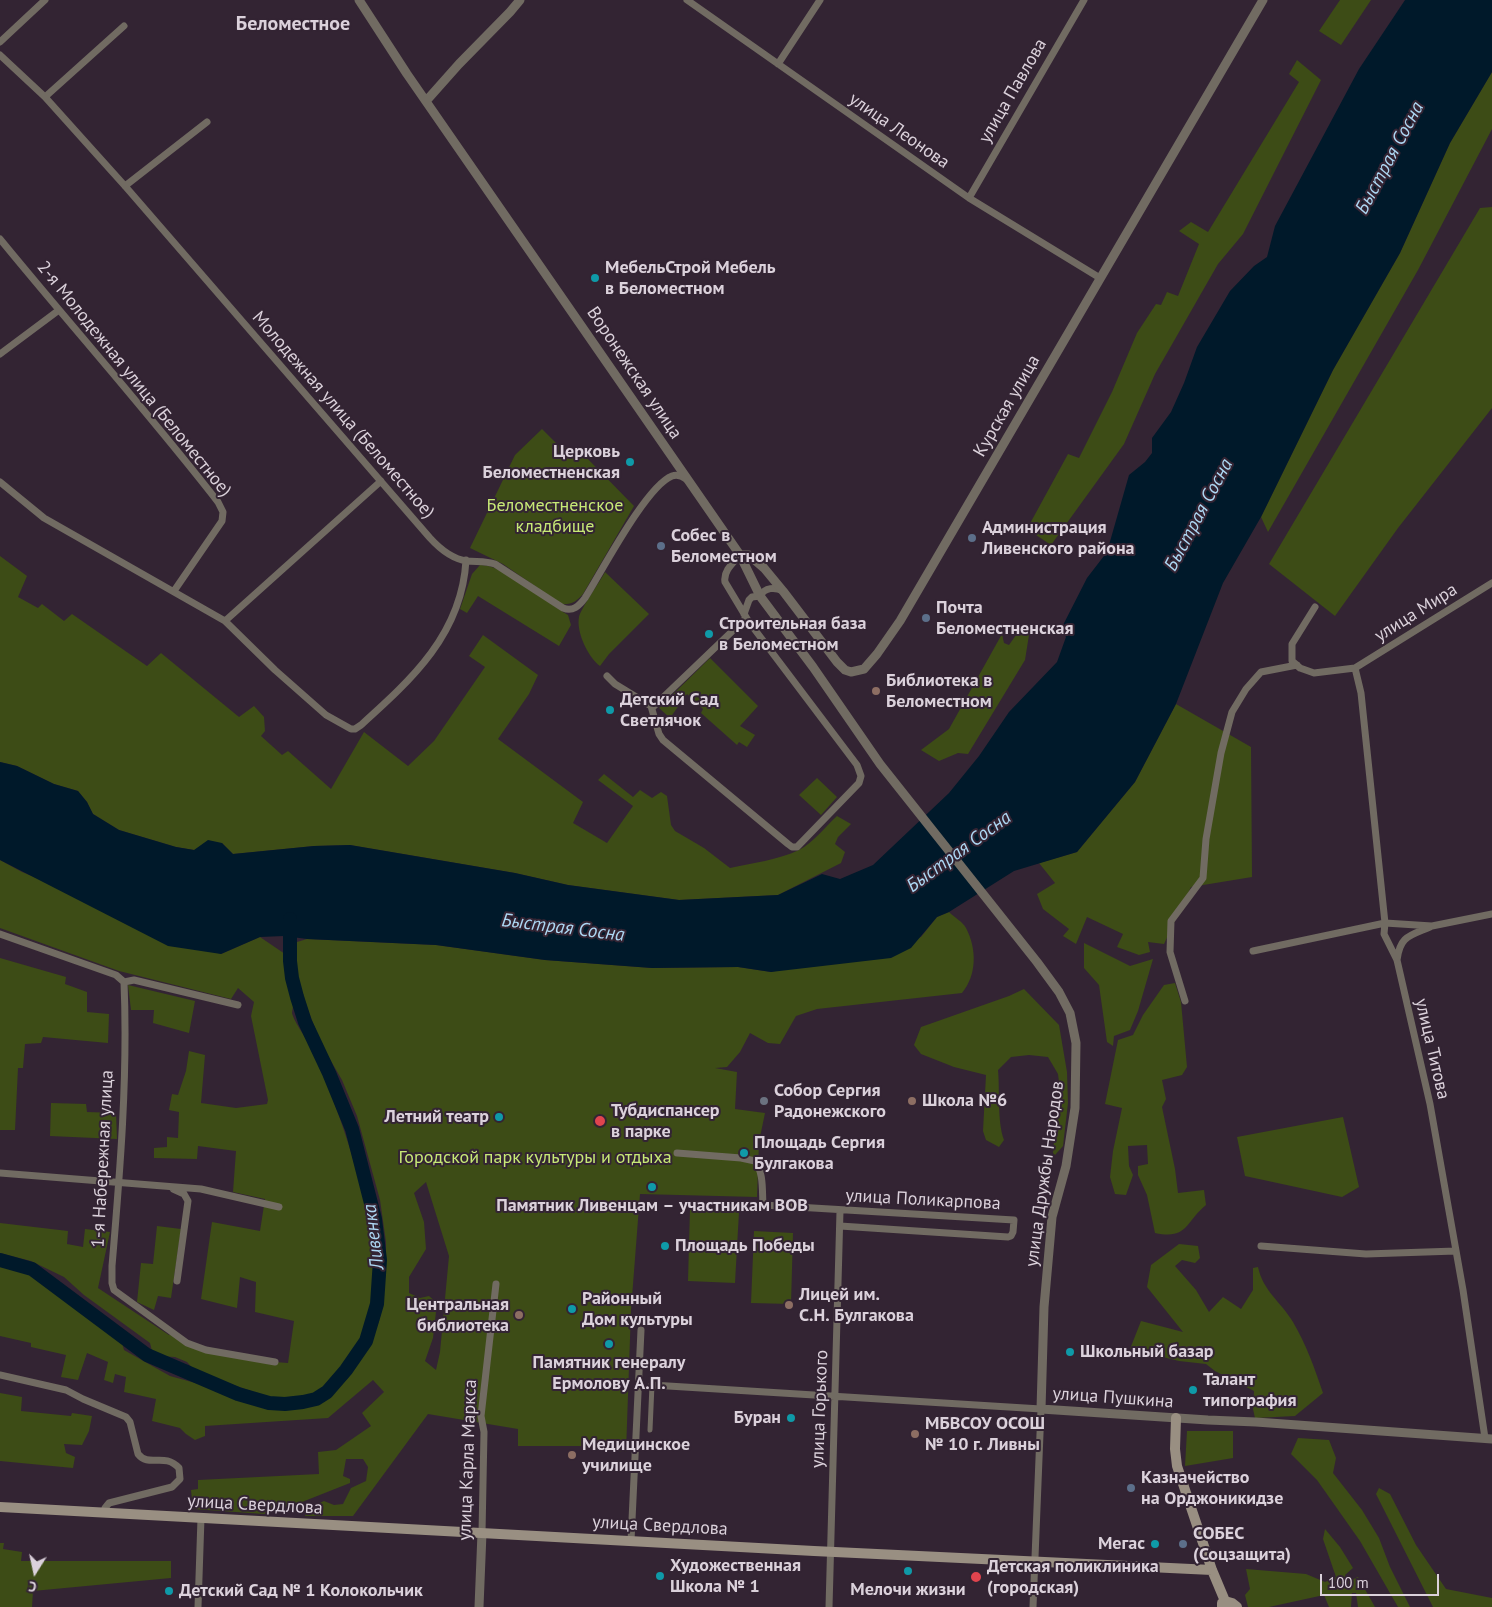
<!DOCTYPE html>
<html>
<head>
<meta charset="utf-8">
<style>
	body { margin:0 }
	#map { position:relative; width:1492px; height:1607px; overflow:hidden; background:#332433; font-family:"PT Sans",sans-serif }
	canvas { display:block }
	.north { position:absolute; left:10px; top:1547px; width:50px; height:50px; -webkit-text-stroke:4px #332433; paint-order:stroke; rotate:190deg; font-size:14px; font-weight:700; line-height:20px; text-align:center; color:#dbd1db }
	.north::after { content:''; display:block; margin:auto; width:18px; height:22px; background:#dbd1db; clip-path:polygon(50% 0,100% 100%,50% 72%,0 100%) }
	.scale { position:absolute; left:1320px; top:1574px; width:119px; height:22px; box-sizing:border-box; border:2px solid #dbd1db; border-top:0; padding-left:6px; font-size:15px; line-height:18px; white-space:nowrap; color:#dbd1db; -webkit-text-stroke:4px #332433; paint-order:stroke }
</style>
</head>
<body>
<div id="map">
<canvas width="1492" height="1607"></canvas>
<div class="north">С</div>
<div class="scale">100 m</div>
</div>
<script>
const context = document.querySelector('canvas').getContext('2d');
context.lineJoin = 'round';
function fillPath(path, color) {
  context.fillStyle = color;
  context.fill(path, 'evenodd');
}
function stroke(path, color, width, dash) {
  context.strokeStyle = color;
  context.lineWidth = width;
  context.lineCap = dash ? 'butt' : 'round';
  context.setLineDash(dash || []);
  context.stroke(path);
}
function label(font, color, halo, rows, align = 'center') {
  context.font = font + ' "PT Sans",sans-serif';
  context.lineWidth = 4;
  context.setLineDash([]);
  context.textBaseline = 'middle';
  context.strokeStyle = halo;
  context.fillStyle = color;
  for (const [text, x, y, turn = 0] of rows) {
    context.save();
    context.translate(x, y);
    context.rotate((+turn || 0) * Math.PI / 180);
    context.textAlign = isNaN(turn) ? turn : align;
    if (halo) context.strokeText(text, 0, 0);
    context.fillText(text, 0, 0);
    context.restore();
  }
}
fillPath(new Path2D(`
	M 1340,0 L 1371,0 L 1341,45 L 1319,31 Z
	M 1297,60 L 1321,80 L 1243,234 L 1218,264 L 1155,374 L 1124,444 L 1051,545 L 1027,529 L 1068,454 L 1079,458 L 1112,392 L 1137,333 L 1156,304 L 1161,305 L 1167,292 L 1178,296 L 1199,244 L 1179,231 L 1191,222 L 1208,232 L 1299,82 L 1289,74 Z
	M 1492,72 L 1492,129 L 1418,270 L 1268,532 L 1261,517 L 1333,370 L 1400,253 L 1450,143 Z
	M 1492,207 L 1492,408 L 1398,528 L 1335,616 L 1269,564 L 1480,208 Z
	M 542,429 L 558,445 L 580,451 L 634,506 L 583,594 C 576,602 571,605 561,604 L 503,564 L 470,548 L 515,455 Z
	M 0,556 L 27,576 L 18,597 L 38,608 L 42,604 L 64,621 L 72,614 L 147,666 L 161,653 L 239,717 L 254,706 L 264,717 L 265,731 L 261,736 L 282,755 L 288,751 L 331,789 L 364,732 L 408,766 L 434,741 L 485,667 L 469,656 L 483,635 L 538,675 L 529,694 L 498,739 L 583,802 L 573,823 L 607,843 L 633,806 L 598,780 L 604,774 L 633,797 L 640,790 L 652,798 L 661,792 L 667,796 L 671,825 L 675,831 L 704,848 L 730,868 C 752,863 778,860 799,850 C 813,843 825,827 837,816 L 851,824 L 838,837 L 835,844 L 845,852 L 841,863 L 778,895 L 679,900 L 568,885 L 515,873 L 350,845 L 314,846 L 233,854 L 222,843 L 194,850 L 176,847 L 119,830 L 93,814 L 87,802 L 78,791 L 54,784 L 17,766 L 0,762 Z
	M 480,565 C 506,565 545,601 568,615 L 571,625 L 559,646 L 478,596 L 467,613 L 460,609 L 472,574 Z
	M 605,572 L 649,614 L 609,654 L 600,666 C 588,657 576,632 579,617 C 580,610 601,580 605,572 Z
	M 1021,628 L 1029,635 L 1025,660 L 968,754 L 958,753 L 939,761 L 921,750 L 949,729 L 1002,634 L 1004,643 L 1009,645 Z
	M 710,658 L 758,706 L 740,726 L 755,735 L 747,747 L 739,742 L 737,745 L 701,713 L 703,709 L 687,694 L 670,718 L 659,708 Z
	M 1176,704 L 1251,747 L 1252,877 L 1191,887 L 1164,944 L 1148,942 L 1150,952 L 1139,955 L 1117,947 L 1123,934 L 1087,917 L 1076,944 L 1063,936 L 1069,929 L 1043,909 L 1037,894 L 1055,883 L 1039,863 L 1077,852 L 1135,782 Z
	M 817,778 L 837,797 L 821,815 L 799,795 Z
	M 0,860 L 22,872 L 221,954 L 260,937 L 285,954 C 286,966 286,979 289,991 C 290,996 293,1001 293,1006 C 293,1008 292,1011 292,1013 C 294,1022 308,1041 313,1050 C 316,1056 319,1064 322,1071 C 345,1129 370,1201 374,1264 C 374,1275 376,1287 374,1298 C 370,1328 347,1370 323,1389 C 307,1401 268,1401 251,1391 L 196,1372 L 187,1362 L 175,1357 L 159,1356 L 152,1351 L 150,1343 L 84,1295 L 64,1277 L 31,1261 L 0,1253 L 0,1223 L 68,1231 L 67,1244 L 83,1247 L 85,1229 L 110,1232 L 98,1288 L 169,1335 L 172,1333 L 187,1343 L 275,1362 L 288,1363 L 294,1321 L 255,1312 L 256,1282 L 240,1277 L 237,1308 L 201,1299 L 212,1222 L 260,1231 L 265,1199 L 233,1192 L 236,1151 L 198,1146 L 197,1159 L 154,1158 L 154,1148 L 167,1147 L 167,1137 L 178,1138 L 179,1112 L 169,1110 L 172,1094 L 178,1095 L 186,1071 L 189,1051 L 205,1055 L 201,1103 L 236,1108 L 267,1104 L 268,1100 L 251,1016 L 254,1002 L 238,988 L 231,999 L 119,971 L 0,928 Z
	M 949,912 C 954,917 963,922 966,928 C 977,949 977,975 962,993 L 817,1009 L 796,1016 L 780,1044 L 768,1043 L 750,1033 L 740,1052 L 727,1067 L 715,1068 L 737,1072 L 735,1109 L 765,1113 L 759,1142 L 757,1197 L 640,1194 L 631,1310 L 626,1452 L 581,1446 L 518,1446 L 518,1429 L 428,1414 L 353,1516 L 305,1516 L 306,1509 L 324,1501 L 334,1505 L 343,1504 L 351,1488 L 366,1481 L 368,1467 L 363,1459 L 346,1459 L 343,1476 L 350,1479 L 350,1483 L 302,1502 L 264,1514 L 193,1509 L 191,1490 L 198,1489 L 198,1480 L 319,1474 L 318,1452 L 336,1450 L 371,1426 L 362,1413 L 384,1392 L 373,1380 L 328,1418 L 205,1426 L 205,1436 L 195,1440 L 186,1434 L 180,1428 L 152,1421 L 156,1399 L 124,1392 L 126,1377 L 115,1374 L 113,1383 L 104,1380 L 108,1362 L 87,1353 L 78,1380 L 61,1377 L 66,1355 L 31,1347 L 31,1343 L 0,1336 L 0,1265 C 45,1274 85,1312 121,1339 L 124,1350 L 170,1376 L 199,1384 L 246,1402 L 281,1409 L 304,1407 L 325,1401 L 348,1378 L 370,1343 L 379,1321 L 383,1304 L 386,1264 L 386,1242 L 380,1200 L 357,1116 L 342,1080 L 321,1044 L 302,994 L 294,962 L 297,942 L 307,939 L 436,945 L 545,960 L 652,968 L 738,967 L 771,972 L 921,937 L 937,917 ZM 426,1182 L 449,1256 L 440,1352 L 436,1370 L 425,1361 L 433,1338 L 437,1303 L 429,1296 L 420,1298 L 409,1293 L 409,1277 L 426,1249 L 424,1222 L 414,1193 Z
	M 1084,943 L 1130,966 L 1153,959 L 1138,1011 L 1130,1030 L 1114,1036 L 1113,1046 L 1107,1042 L 1099,985 L 1084,968 Z
	M 0,958 L 66,977 L 65,984 L 87,992 L 87,1012 L 109,1014 L 108,1043 L 43,1037 L 41,1043 L 25,1044 L 23,1068 L 18,1068 L 15,1130 L 0,1130 Z
	M 1175,983 L 1181,1002 L 1187,1067 L 1182,1075 L 1162,1080 L 1166,1099 L 1162,1107 L 1175,1169 L 1178,1193 L 1204,1190 L 1206,1205 C 1185,1222 1188,1240 1155,1233 L 1147,1195 L 1138,1175 L 1138,1166 L 1148,1164 L 1147,1145 L 1128,1146 L 1129,1166 L 1133,1175 L 1126,1195 L 1115,1194 L 1110,1177 L 1113,1151 L 1122,1108 L 1105,1104 L 1118,1040 L 1133,1035 L 1143,1015 L 1164,985 Z
	M 128,985 L 195,1001 L 189,1033 L 153,1023 L 154,1010 L 131,1010 Z
	M 1024,989 L 1059,1025 L 1067,1072 L 1068,1103 L 1063,1146 L 1055,1155 L 1053,1153 L 1059,1082 L 1058,1074 L 1048,1057 L 1029,1055 L 1011,1057 L 998,1070 C 1000,1091 997,1121 1004,1140 L 999,1147 L 986,1140 L 983,1131 L 986,1075 L 954,1067 L 921,1054 L 914,1045 L 921,1027 L 1009,996 Z
	M 51,1103 L 86,1104 L 87,1112 L 116,1113 L 117,1139 L 50,1136 Z
	M 1343,1117 L 1359,1187 L 1342,1197 L 1245,1176 L 1237,1137 Z
	M 690,1209 L 739,1212 L 735,1283 L 688,1281 Z
	M 157,1226 L 181,1229 L 171,1298 L 158,1296 L 154,1310 L 137,1302 L 141,1263 L 153,1264 Z
	M 754,1231 L 793,1233 L 791,1304 L 751,1303 Z
	M 1179,1244 L 1198,1246 L 1200,1258 L 1195,1263 L 1182,1260 L 1175,1266 L 1196,1290 L 1209,1312 L 1223,1297 L 1241,1309 L 1253,1290 L 1253,1268 L 1258,1267 C 1263,1291 1281,1302 1293,1322 C 1306,1344 1315,1369 1323,1393 L 1295,1416 L 1255,1418 L 1253,1409 L 1254,1391 L 1215,1371 L 1206,1364 L 1179,1361 L 1130,1349 L 1141,1321 L 1183,1332 L 1147,1287 L 1151,1265 Z
	M 0,1393 L 22,1397 L 21,1411 L 71,1416 L 72,1413 L 92,1416 L 89,1431 L 82,1445 L 64,1444 L 66,1453 L 75,1457 L 73,1468 L 0,1461 Z
	M 1187,1431 L 1233,1431 L 1233,1458 L 1185,1466 Z
	M 1298,1438 L 1329,1440 L 1336,1458 L 1333,1473 L 1362,1510 L 1379,1538 L 1390,1567 L 1410,1607 L 1398,1607 L 1360,1541 L 1317,1480 L 1291,1454 Z
	M 1379,1488 L 1390,1494 L 1416,1545 L 1446,1589 L 1492,1598 L 1492,1607 L 1433,1607 L 1376,1494 Z
	M 1325,1529 L 1340,1547 L 1353,1568 L 1345,1575 L 1349,1581 L 1358,1577 L 1375,1607 L 1358,1607 L 1356,1593 L 1352,1593 L 1351,1607 L 1329,1607 L 1324,1595 L 1269,1607 L 1248,1607 L 1245,1595 L 1250,1589 L 1246,1569 L 1306,1574 L 1325,1582 L 1336,1577 L 1323,1539 Z
	M 0,1543 L 4,1543 L 3,1549 L 22,1552 L 21,1561 L 171,1561 L 171,1578 L 33,1591 L 32,1607 L 0,1607 Z`), '#3d4c16');
fillPath(new Path2D(`
	M 1405,0 L 1492,0 L 1492,72 L 1450,143 L 1400,253 L 1333,370 L 1261,517 L 1223,583 L 1176,704 L 1135,782 L 1077,852 L 1014,871 L 949,912 L 937,917 L 911,948 L 891,958 L 771,972 L 738,967 L 652,968 L 545,960 L 436,945 L 307,939 L 284,936 L 260,937 L 221,954 L 168,946 L 0,860 L 0,762 L 17,766 L 54,784 L 78,791 L 87,802 L 93,814 L 119,830 L 176,847 L 194,850 L 208,840 L 222,843 L 233,854 L 314,846 L 350,845 L 515,873 L 568,885 L 679,900 L 778,895 L 822,874 L 840,879 L 873,865 L 949,793 L 979,756 L 1009,712 L 1057,662 L 1066,637 L 1061,629 L 1087,578 L 1107,552 L 1129,475 L 1145,462 L 1152,453 L 1152,438 L 1171,412 L 1184,383 L 1197,347 L 1230,291 L 1254,266 L 1267,257 L 1275,226 L 1359,69 Z`), '#00192a');
stroke(new Path2D(`
	M 0,1260 L 32,1269 L 147,1355 L 238,1394 L 269,1403 L 285,1404 L 303,1402 L 316,1399 L 327,1392 L 346,1370 L 366,1341 L 377,1304 L 380,1260 L 375,1219 L 352,1129 L 329,1073 L 305,1022 L 297,997 L 292,978 L 290,961 L 290,919`), '#00192a', 14);
stroke(new Path2D(`
	M 650,1430 L 652,1385`), '#716b62', 5);
stroke(new Path2D(`
	M 687,0 L 969,198 L 1100,278
	M 0,42 L 45,0
	M 0,55 L 45,97 L 125,186 L 430,538 C 440,549 452,559 467,561 C 477,562 486,561 495,564 L 563,608 C 573,612 579,606 585,598 C 601,573 646,486 672,476 C 677,474 682,476 686,479
	M 778,64 L 820,0
	M 45,97 L 124,26
	M 125,186 L 207,122
	M 969,198 L 1084,0
	M 0,239 C 72,327 148,412 218,502 L 223,512 L 222,521 L 174,591
	M 0,354 L 59,310
	M 0,482 L 44,518 L 225,621 L 275,670 L 326,715 L 351,729 L 355,729 L 361,725 C 412,679 462,634 466,560
	M 1315,607 L 1292,644 L 1292,661 L 1300,668 L 1314,673 L 1355,668 L 1492,583
	M 744,614 L 749,600 L 752,597 L 760,596 C 765,587 775,587 783,591
	M 225,621 L 381,481
	M 1355,668 L 1361,693 L 1385,923 L 1384,934 L 1397,960 L 1430,1104 L 1463,1290 L 1485,1438
	M 607,676 L 615,684 L 651,706 L 659,734 L 663,740 L 788,844 L 792,847 L 797,847 L 859,783 L 861,776 L 857,765 L 749,622 L 725,582 C 723,571 733,563 740,555
	M 652,708 L 746,618
	M 0,934 L 116,975 L 124,982 C 128,1076 120,1172 112,1266 L 112,1283 L 114,1290 L 187,1343 L 206,1350 L 275,1362
	M 1253,951 L 1385,923 L 1432,926 L 1492,914
	M 1397,960 C 1400,936 1409,936 1430,927
	M 124,982 L 134,980 L 238,1005
	M 1185,1001 L 1170,952 L 1171,921 L 1203,878 L 1206,839 L 1221,753 L 1232,712 L 1246,689 L 1261,672 L 1297,665
	M 677,1153 L 741,1158 L 755,1161 C 764,1173 762,1191 763,1205 L 1014,1220 L 1013,1232 L 1011,1236 L 1008,1237 L 840,1226
	M 0,1173 L 201,1189 L 279,1207
	M 173,1189 L 184,1194 L 188,1201 L 177,1281
	M 1261,1246 L 1366,1254 L 1456,1251
	M 0,1375 L 66,1390 L 83,1399 L 126,1417 L 130,1422 L 138,1454 C 149,1468 164,1452 179,1468 L 180,1479 L 172,1487 L 109,1503 L 105,1508 L 106,1513
	M 652,1385 L 1041,1409 L 1033,1607
	M 482,1533 L 484,1432 L 481,1416 L 496,1284
	M 631,1541 L 641,1330
	M 198,1607 L 201,1518
	M 829,1607 L 840,1211`), '#716b62', 7);
stroke(new Path2D(`
	M 359,0 L 407,74 L 740,555 L 760,596 L 813,667 L 880,764 L 1037,962 L 1059,992 L 1070,1013 L 1076,1043 L 1075,1108 L 1066,1166 L 1052,1217 L 1044,1307 L 1041,1409 L 1208,1420 L 1256,1422 L 1492,1439
	M 427,100 L 459,64 L 510,12 L 520,0
	M 740,555 L 749,555 L 764,568 L 783,591 L 837,662 L 845,670 L 851,672 L 864,669 L 877,654 L 900,621 L 1263,0
	M 479,1607 L 482,1533`), '#716b62', 9);
stroke(new Path2D(`
	M 1176,1418 L 1175,1449 L 1177,1466 L 1212,1570 L 1225,1601 L 1222,1603 L 1222,1607
	M 0,1507 L 814,1551 L 1212,1570
	M 1225,1601 L 1232,1603 L 1237,1607`), '#998f82', 10);
for (const [x, y, r, color] of [
	[595,278,5,"#0f9aa8"],
	[630,462,5,"#0f9aa8"],
	[972,538,5,"#5c6f8a"],
	[661,546,5,"#5c6f8a"],
	[926,618,5,"#5c6f8a"],
	[709,634,5,"#0f9aa8"],
	[876,691,5,"#8d6e63"],
	[610,710,5,"#0f9aa8"],
	[764,1101,5,"#6b7280"],
	[912,1101,5,"#8d6e63"],
	[499,1117,5,"#0f9aa8"],
	[600,1121,6,"#e0444e"],
	[744,1153,5,"#0f9aa8"],
	[652,1187,5,"#0f9aa8"],
	[665,1246,5,"#0f9aa8"],
	[789,1305,5,"#8d6e63"],
	[572,1309,5,"#0f9aa8"],
	[519,1315,5,"#8d6e63"],
	[609,1344,5,"#0f9aa8"],
	[1070,1352,5,"#0f9aa8"],
	[1193,1390,5,"#0f9aa8"],
	[791,1418,5,"#0f9aa8"],
	[915,1434,5,"#8d6e63"],
	[572,1455,5,"#8d6e63"],
	[1131,1488,5,"#5c6f8a"],
	[1155,1544,5,"#0f9aa8"],
	[1183,1544,5,"#5c6f8a"],
	[908,1571,5,"#0f9aa8"],
	[660,1576,5,"#0f9aa8"],
	[976,1577,6,"#e0444e"],
	[169,1591,5,"#0f9aa8"]
]) {
  const dot = new Path2D();
  dot.arc(x, y, r, 0, 2 * Math.PI);
  context.fillStyle = color;
  context.fill(dot);
  stroke(dot, '#332433', 2);
}
label('18px', '#dbd1db', '#332433', [
	["улица Павлова",1013,91,-60],
	["улица Леонова",899,131,35],
	["Воронежская улица",634,373,56],
	["2-я Молодежная улица (Беломестное)",134,379,51],
	["Курская улица",1007,406,-60],
	["Молодежная улица (Беломестное)",343,415,49],
	["улица Мира",1416,613,-32],
	["улица Титова",1432,1049,77],
	["1-я Набережная улица",103,1159,-87],
	["улица Дружбы Народов",1045,1174,-82],
	["улица Поликарпова",923,1200,3],
	["улица Пушкина",1113,1398,4],
	["улица Горького",820,1409,-88],
	["улица Карла Маркса",468,1460,-88],
	["улица Свердлова",255,1505,3],
	["улица Свердлова",660,1526,3]
]);
label('bold 18px', '#dbd1db', '#332433', [
	["МебельСтрой Мебель",605,268],
	["в Беломестном",605,289],
	["Церковь",620,452,"right"],
	["Беломестненская",620,473,"right"],
	["Администрация",982,528],
	["Ливенского района",982,549],
	["Собес в",671,536],
	["Беломестном",671,557],
	["Почта",936,608],
	["Беломестненская",936,629],
	["Строительная база",719,624],
	["в Беломестном",719,645],
	["Библиотека в",886,681],
	["Беломестном",886,702],
	["Детский Сад",620,700],
	["Светлячок",620,721],
	["Собор Сергия",774,1091],
	["Радонежского",774,1112],
	["Школа №6",922,1101],
	["Тубдиспансер",611,1111],
	["в парке",611,1132],
	["Летний театр",489,1117,"right"],
	["Площадь Сергия",754,1143],
	["Булгакова",754,1164],
	["Памятник Ливенцам – участникам ВОВ",652,1206,"center"],
	["Площадь Победы",675,1246],
	["Лицей им.",799,1295],
	["С.Н. Булгакова",799,1316],
	["Районный",582,1299],
	["Дом культуры",582,1320],
	["Центральная",509,1305,"right"],
	["библиотека",509,1326,"right"],
	["Школьный базар",1080,1352],
	["Памятник генералу",609,1363,"center"],
	["Ермолову А.П.",609,1384,"center"],
	["Талант",1203,1380],
	["типография",1203,1401],
	["Буран",781,1418,"right"],
	["МБВСОУ ОСОШ",925,1424],
	["№ 10 г. Ливны",925,1445],
	["Медицинское",582,1445],
	["училище",582,1466],
	["Казначейство",1141,1478],
	["на Орджоникидзе",1141,1499],
	["СОБЕС",1193,1534],
	["(Соцзащита)",1193,1555],
	["Мегас",1145,1544,"right"],
	["Художественная",670,1566],
	["Школа № 1",670,1587],
	["Детская поликлиника",987,1567],
	["(городская)",987,1588],
	["Мелочи жизни",908,1590,"center"],
	["Детский Сад № 1 Колокольчик",179,1591]
], 'left');
label('18px', '#c7e976', '#332433', [
	["Беломестненское",555,506],
	["кладбище",555,527],
	["Городской парк культуры и отдыха",535,1158]
]);
label('italic 19px', '#add7f3', '#332433', [
	["Быстрая Сосна",1390,158,-62],
	["Быстрая Сосна",1199,515,-62],
	["Быстрая Сосна",959,852,-36],
	["Быстрая Сосна",563,928,7],
	["Ливенка",374,1237,-97]
]);
label('bold 20px', '#dbd1db', '#332433', [
	["Беломестное",293,24]
]);
</script>
</body>
</html>
